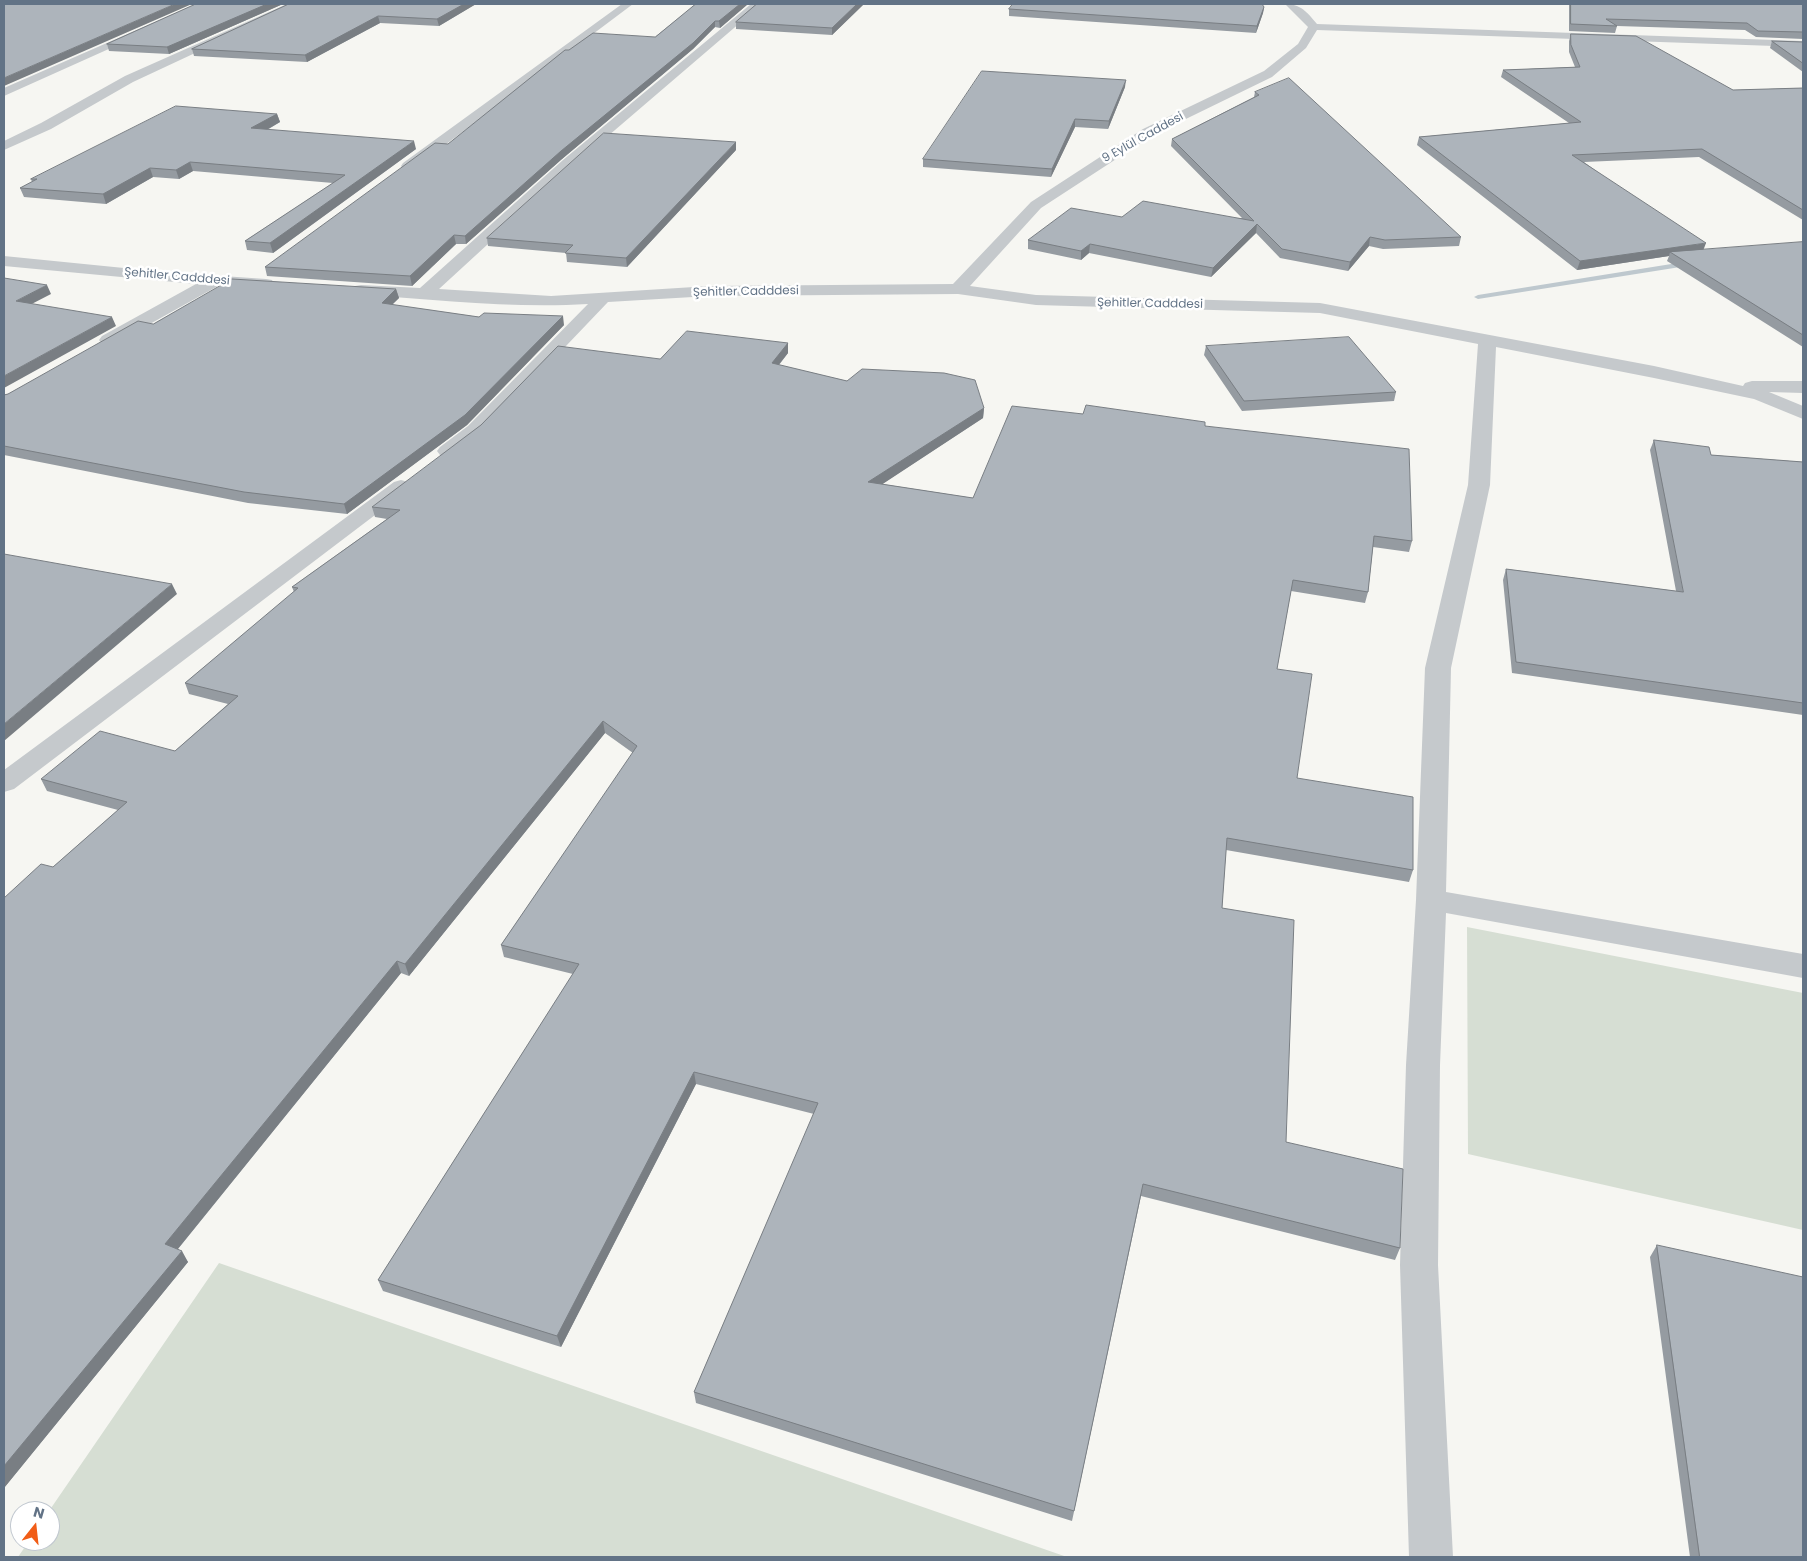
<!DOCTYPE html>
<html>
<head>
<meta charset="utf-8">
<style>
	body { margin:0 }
	#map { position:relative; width:1807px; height:1561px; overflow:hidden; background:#f6f6f2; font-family:Poppins,sans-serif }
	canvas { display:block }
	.frame { position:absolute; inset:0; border:5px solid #627386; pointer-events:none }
	.north { position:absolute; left:10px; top:1501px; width:50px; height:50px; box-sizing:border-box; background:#fff; border:1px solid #c0c7cf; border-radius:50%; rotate:16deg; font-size:14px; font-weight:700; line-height:20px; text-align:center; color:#627386 }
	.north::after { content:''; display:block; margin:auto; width:18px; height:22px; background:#f15d17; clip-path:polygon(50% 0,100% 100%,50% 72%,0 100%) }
</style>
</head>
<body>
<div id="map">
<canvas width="1807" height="1561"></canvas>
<div class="frame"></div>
<div class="north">N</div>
</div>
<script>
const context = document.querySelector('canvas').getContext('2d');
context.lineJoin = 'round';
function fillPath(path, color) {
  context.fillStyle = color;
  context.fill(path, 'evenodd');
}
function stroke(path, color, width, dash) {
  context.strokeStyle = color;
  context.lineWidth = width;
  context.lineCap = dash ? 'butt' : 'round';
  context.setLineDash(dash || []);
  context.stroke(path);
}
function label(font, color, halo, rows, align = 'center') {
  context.font = font + ' Poppins,sans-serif';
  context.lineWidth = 5;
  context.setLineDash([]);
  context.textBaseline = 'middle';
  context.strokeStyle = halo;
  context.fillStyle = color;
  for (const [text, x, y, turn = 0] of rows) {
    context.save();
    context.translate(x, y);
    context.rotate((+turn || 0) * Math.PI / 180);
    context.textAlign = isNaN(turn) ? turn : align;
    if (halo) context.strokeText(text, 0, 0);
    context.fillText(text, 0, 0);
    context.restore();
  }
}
fillPath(new Path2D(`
	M 1467,927 L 1803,993 L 1803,1230 L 1468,1154 Z
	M 219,1263 L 1067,1557 L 18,1557 L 29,1541 L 50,1541 L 49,1511 Z`), '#d6ded3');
fillPath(new Path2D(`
	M 1690,261 L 1693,261 L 1693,265 L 1478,299 L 1474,297 L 1478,295 Z`), '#bec8ce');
fillPath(new Path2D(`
	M 196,4 L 209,4 L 4,96 L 4,88 Z
	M 287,4 L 300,4 L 133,82 L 51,129 L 4,150 L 4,141 L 41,123 L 125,76 Z
	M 622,4 L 633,4 L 413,169 L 403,169 L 401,166 L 403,163 Z
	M 751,4 L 762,4 L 573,166 L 439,289 L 551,296 L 710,286 L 953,284 L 1031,202 L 1143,129 L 1264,71 L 1298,44 L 1308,27 L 1285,4 C 1301,4 1307,12 1317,24 L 1803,41 L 1803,47 L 1317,30 L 1306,48 L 1272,77 L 1153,135 L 1041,208 L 970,286 L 1036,295 L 1320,303 L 1654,366 L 1743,386 L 1745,383 L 1752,381 L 1803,381 L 1803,393 L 1769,392 L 1803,406 L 1803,419 L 1754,399 L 1654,378 L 1496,347 L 1490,485 L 1451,668 L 1446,892 L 1803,954 L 1803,978 L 1446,913 L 1440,1065 L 1438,1265 L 1453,1557 L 1409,1557 L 1400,1265 L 1406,1065 L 1416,900 L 1425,668 L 1468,485 L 1478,344 L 1320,313 L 1036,305 L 958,294 L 710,296 L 608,302 L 482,434 L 454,455 L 447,457 L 440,455 L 437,451 L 440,447 L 468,426 L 588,304 C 513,309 436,299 361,295 L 355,294 L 353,290 L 355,286 L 361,285 L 420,288 L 563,160 Z
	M 4,256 L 164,272 L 266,279 L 272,280 L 274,284 L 272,288 L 266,289 L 218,286 L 114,344 L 108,345 L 102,344 L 99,340 L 102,336 L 196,284 L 4,266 Z
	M 401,480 L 408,482 L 412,486 L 408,490 L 14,789 L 4,792 L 4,770 L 394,482 Z`), '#c5c9cc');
fillPath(new Path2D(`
	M 196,4 L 283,4 L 169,54 L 109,51 L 107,44 Z
	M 289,4 L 476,4 L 439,26 L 380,23 L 307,62 L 194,56 L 192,49 Z
	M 696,4 L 748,4 L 720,28 L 715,27 L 693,49 L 562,159 L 466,244 L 456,244 L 412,286 L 267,276 L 265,267 L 448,144 L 569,50 L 655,37 Z
	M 757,4 L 864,4 L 832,35 L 736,29 L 736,22 Z
	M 1569,4 L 1803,4 L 1803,40 L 1803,39 L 1756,37 L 1745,30 L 1617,26 L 1615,33 L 1569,31 Z
	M 1264,7 L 1263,13 L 1256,33 L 1009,16 L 1009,9 Z
	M 1571,34 L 1733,90 L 1803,88 L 1803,220 L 1699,157 L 1584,162 L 1703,250 L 1803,242 L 1803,347 L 1667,261 L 1669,256 L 1577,270 L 1417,145 L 1419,137 L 1569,123 L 1501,77 L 1503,70 L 1575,67 L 1569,52 L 1569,41 Z
	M 1772,41 L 1803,42 L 1803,72 L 1770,48 Z
	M 1125,87 L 1108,129 L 1075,127 L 1051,177 L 923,167 L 923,159 Z
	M 1255,92 L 1461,237 L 1459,246 L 1383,249 L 1369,246 L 1348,271 L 1280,258 L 1256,233 L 1211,277 L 1089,253 L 1081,260 L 1028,249 L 1028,240 L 1122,217 L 1242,218 L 1171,146 L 1172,139 L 1254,97 Z
	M 277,114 L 280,122 L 267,130 L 416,149 L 273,253 L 247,250 L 245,241 L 333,183 L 193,171 L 179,179 L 153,177 L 106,204 L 24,197 L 20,188 L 32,182 L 31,179 Z
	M 736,150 L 627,267 L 567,262 L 566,253 L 488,246 L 487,238 Z
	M 396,289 L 399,298 L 392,305 L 479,317 L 564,325 L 467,425 L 347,514 L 248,503 L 4,455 L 4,395 L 8,394 L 153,324 Z
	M 788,343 L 788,353 L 779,365 L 847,381 L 984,408 L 983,418 L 882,484 L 973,498 L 1083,414 L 1205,426 L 1412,541 L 1409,552 L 1373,547 L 1368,592 L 1365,603 L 1291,591 L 1277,669 L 1297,778 L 1413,870 L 1409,882 L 1226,850 L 1222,908 L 1286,1142 L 1400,1248 L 1395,1260 L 1141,1196 L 1072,1521 L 696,1403 L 694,1392 L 814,1114 L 696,1084 L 561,1347 L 383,1291 L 378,1280 L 573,974 L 504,957 L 501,945 L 633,753 L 605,733 L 409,976 L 401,973 L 178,1249 L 188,1262 L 4,1488 L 4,898 L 53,867 L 118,810 L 47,791 L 41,779 L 175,751 L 228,704 L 189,694 L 185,683 L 294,592 L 292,587 L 387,519 L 375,517 L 372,507 L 660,359 Z
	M 1206,346 L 1396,392 L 1394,401 L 1242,411 L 1204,355 Z
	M 1654,440 L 1711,455 L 1803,462 L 1803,715 L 1512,673 L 1503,580 L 1506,569 L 1676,591 L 1650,450 Z
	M 1657,1245 L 1803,1557 L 1690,1557 L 1650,1257 Z`), '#959ba1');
fillPath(new Path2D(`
	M 175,4 L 192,4 L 4,86 L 4,78 Z
	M 267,4 L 283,4 L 169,54 L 167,47 Z
	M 464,4 L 476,4 L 439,26 L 437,19 Z
	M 740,4 L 748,4 L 720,28 L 719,21 Z
	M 857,4 L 864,4 L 832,35 L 832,28 Z
	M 1264,7 L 1263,13 L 1256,33 L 1257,26 Z
	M 378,16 L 380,23 L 307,62 L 305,55 Z
	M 715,21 L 715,27 L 693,49 L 562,159 L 466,244 L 465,236 L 561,151 Z
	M 1126,80 L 1125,87 L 1108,129 L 1109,121 Z
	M 277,114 L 280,122 L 254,137 L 251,128 Z
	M 1075,119 L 1075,127 L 1051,177 L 1052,169 Z
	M 414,141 L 416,149 L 273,253 L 270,243 Z
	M 736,142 L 736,150 L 627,267 L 626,258 Z
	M 190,162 L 193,171 L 179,179 L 176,170 Z
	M 150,168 L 153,177 L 106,204 L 103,194 Z
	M 1257,224 L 1256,233 L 1211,277 L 1213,268 Z
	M 454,235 L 456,244 L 412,286 L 410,276 Z
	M 1370,237 L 1369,246 L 1348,271 L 1350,262 Z
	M 1706,243 L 1703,251 L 1670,252 L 1669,256 L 1577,270 L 1580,261 Z
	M 1090,244 L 1089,253 L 1081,260 L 1081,251 Z
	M 47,285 L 51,294 L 20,310 L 16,301 Z
	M 396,289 L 399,298 L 384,312 L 382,303 Z
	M 563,316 L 564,325 L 467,425 L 347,514 L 344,504 Z
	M 112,317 L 116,326 L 4,388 L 4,376 Z
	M 788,343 L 788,353 L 772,373 L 772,363 Z
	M 984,408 L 983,418 L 869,493 L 868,482 Z
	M 172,584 L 177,594 L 4,741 L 4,724 Z
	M 603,721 L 605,733 L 409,976 L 405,964 Z
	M 397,961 L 401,973 L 172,1256 L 165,1244 Z
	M 694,1072 L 696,1084 L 561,1347 L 557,1336 Z
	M 182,1251 L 188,1262 L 4,1488 L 4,1466 Z`), '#797e83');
const building = new Path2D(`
	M 4,4 L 175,4 L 4,78 Z
	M 196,4 L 267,4 L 167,47 L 107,44 Z
	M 289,4 L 464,4 L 437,19 L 378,16 L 305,55 L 192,49 Z
	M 696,4 L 740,4 L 719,21 L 715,21 L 693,43 L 561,151 L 465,236 L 454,235 L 410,276 L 265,267 L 435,143 L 448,144 L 565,50 L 569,50 L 593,33 L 655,37 Z
	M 757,4 L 857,4 L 832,28 L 736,22 Z
	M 1013,4 L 1262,4 L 1264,7 L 1257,26 L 1009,9 Z
	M 1571,4 L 1803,4 L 1803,32 L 1758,31 L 1747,23 L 1606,19 L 1617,26 L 1571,24 Z
	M 1571,34 L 1636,36 L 1733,90 L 1803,88 L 1803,210 L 1702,149 L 1572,155 L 1706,243 L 1580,261 L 1419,137 L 1581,122 L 1503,70 L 1580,67 L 1571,45 Z
	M 1772,41 L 1803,42 L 1803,63 Z
	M 982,71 L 1126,80 L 1109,121 L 1075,119 L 1052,169 L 923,159 Z
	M 1289,78 L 1461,237 L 1385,240 L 1370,237 L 1350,262 L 1282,249 L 1257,224 L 1213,268 L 1090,244 L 1081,251 L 1028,240 L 1071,208 L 1122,217 L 1143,201 L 1254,221 L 1172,139 L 1259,95 L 1255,92 Z
	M 176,106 L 277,114 L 251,128 L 414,141 L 270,243 L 245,241 L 345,175 L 190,162 L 176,170 L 150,168 L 103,194 L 20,188 L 37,179 L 31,179 Z
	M 604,133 L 736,142 L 626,258 L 565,253 L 573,245 L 487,238 Z
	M 1803,242 L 1803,335 L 1670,252 Z
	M 4,278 L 47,285 L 16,301 L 112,317 L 4,376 Z
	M 232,279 L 396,289 L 382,303 L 479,317 L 484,313 L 563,316 L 465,415 L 344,504 L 244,492 L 4,446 L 4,395 L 8,394 L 138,321 L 153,324 Z
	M 687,331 L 788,343 L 772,363 L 847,381 L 862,369 L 944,373 L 975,380 L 984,408 L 868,482 L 973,498 L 1012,406 L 1083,414 L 1086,405 L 1205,422 L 1205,426 L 1409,449 L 1412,541 L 1374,536 L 1368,592 L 1293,580 L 1277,669 L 1312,674 L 1297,778 L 1413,797 L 1413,870 L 1227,838 L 1222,908 L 1294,920 L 1286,1142 L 1403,1169 L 1400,1248 L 1143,1184 L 1074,1511 L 694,1392 L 818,1103 L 694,1072 L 557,1336 L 378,1280 L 579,964 L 501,945 L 637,746 L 603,721 L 405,964 L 397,961 L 165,1244 L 182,1251 L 4,1466 L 4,898 L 41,864 L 53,867 L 127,802 L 41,779 L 100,731 L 175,751 L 238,696 L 185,683 L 298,588 L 292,587 L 400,510 L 372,507 L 481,425 L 558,346 L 660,359 Z
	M 1349,337 L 1396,392 L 1244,401 L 1206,346 Z
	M 1654,440 L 1709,447 L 1711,455 L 1803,462 L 1803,703 L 1516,662 L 1506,569 L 1683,592 Z
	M 4,554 L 172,584 L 4,724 Z
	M 1657,1245 L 1803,1277 L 1803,1557 L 1700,1557 Z`);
fillPath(building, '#adb4bb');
stroke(building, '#797e83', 1);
label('12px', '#627386', '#fff', [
	["9 Eylül Caddesi",1143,138,-29],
	["Şehitler Cadddesi",177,277,5],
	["Şehitler Cadddesi",746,292,-1],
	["Şehitler Cadddesi",1150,304,1]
]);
</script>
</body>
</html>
